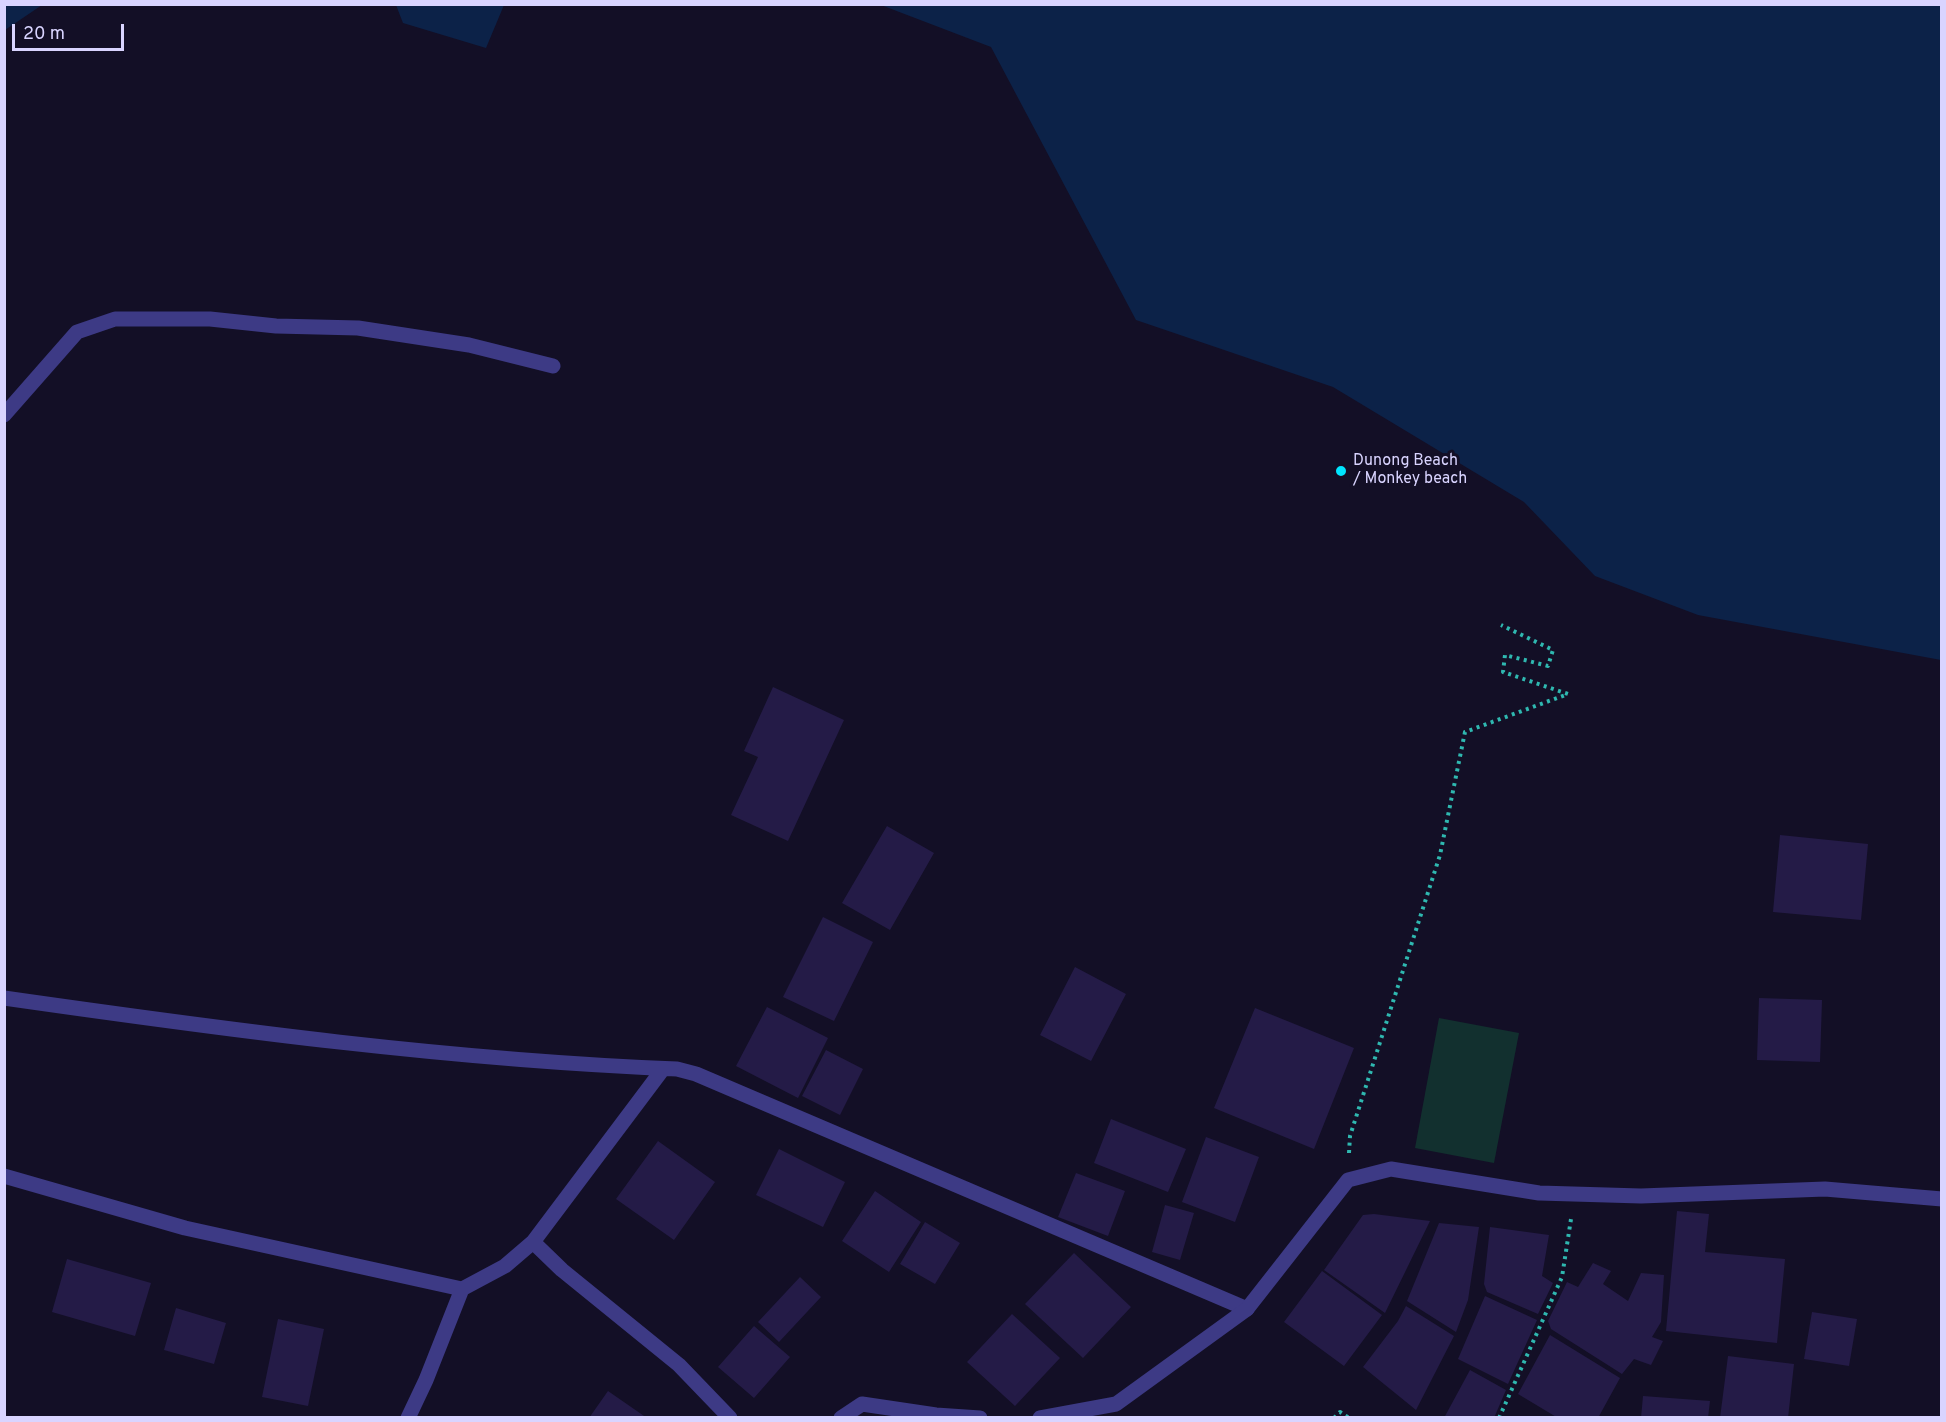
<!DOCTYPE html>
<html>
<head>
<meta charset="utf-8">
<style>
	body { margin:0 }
	#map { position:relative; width:1946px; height:1422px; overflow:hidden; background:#130f26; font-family:Overpass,sans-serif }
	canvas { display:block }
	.frame { position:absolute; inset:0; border:6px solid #d9d4ff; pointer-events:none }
	.scale { position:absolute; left:12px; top:24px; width:112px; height:27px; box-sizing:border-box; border:3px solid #d9d4ff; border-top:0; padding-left:8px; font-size:18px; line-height:21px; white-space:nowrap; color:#d9d4ff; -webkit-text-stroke:4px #130f26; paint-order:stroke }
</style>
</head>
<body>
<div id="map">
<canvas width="1946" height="1422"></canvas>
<div class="frame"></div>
<div class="scale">20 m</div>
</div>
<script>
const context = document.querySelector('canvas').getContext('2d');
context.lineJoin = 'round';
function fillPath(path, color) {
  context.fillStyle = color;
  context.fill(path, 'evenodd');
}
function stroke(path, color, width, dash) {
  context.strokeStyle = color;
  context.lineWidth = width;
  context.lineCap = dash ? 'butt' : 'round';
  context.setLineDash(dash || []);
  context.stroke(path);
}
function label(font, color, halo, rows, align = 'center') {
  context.font = font + ' Overpass,sans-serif';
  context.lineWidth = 6;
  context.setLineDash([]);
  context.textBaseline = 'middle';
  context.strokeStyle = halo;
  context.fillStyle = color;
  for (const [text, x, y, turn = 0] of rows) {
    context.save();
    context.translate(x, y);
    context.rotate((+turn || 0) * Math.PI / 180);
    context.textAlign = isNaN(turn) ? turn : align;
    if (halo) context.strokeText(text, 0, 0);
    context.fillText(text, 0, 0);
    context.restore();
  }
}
fillPath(new Path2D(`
	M 1439,1018 L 1519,1033 L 1494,1163 L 1415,1148 Z`), '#12302f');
fillPath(new Path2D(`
	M 5,4 L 42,4 L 42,5 L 5,30 Z
	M 396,5 L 396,4 L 504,5 L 486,48 L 403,23 Z
	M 881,5 L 1941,5 L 1941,660 L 1698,615 L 1595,576 L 1524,502 L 1333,387 L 1136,320 L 991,47 Z`), '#0c2248');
fillPath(new Path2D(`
	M 773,687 L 844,720 L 788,841 L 731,815 L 758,757 L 744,751 Z
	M 887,826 L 934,853 L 890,930 L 842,903 Z
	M 1780,835 L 1868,844 L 1861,920 L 1773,912 Z
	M 823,917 L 873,942 L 834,1021 L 783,997 Z
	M 1075,967 L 1126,994 L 1091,1061 L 1040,1035 Z
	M 1759,998 L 1822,1000 L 1820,1062 L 1757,1060 Z
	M 767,1007 L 828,1038 L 798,1098 L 736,1066 Z
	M 1255,1008 L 1354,1048 L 1314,1149 L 1214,1108 Z
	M 826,1050 L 863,1069 L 840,1115 L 802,1096 Z
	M 1111,1119 L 1186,1149 L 1168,1192 L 1094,1163 Z
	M 1206,1137 L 1259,1157 L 1235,1222 L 1182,1202 Z
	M 658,1141 L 715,1182 L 674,1240 L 616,1199 Z
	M 779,1149 L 845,1182 L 823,1227 L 756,1195 Z
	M 1076,1173 L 1125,1191 L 1108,1236 L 1058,1217 Z
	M 875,1191 L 921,1222 L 889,1272 L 842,1241 Z
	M 1165,1205 L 1194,1213 L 1180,1260 L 1152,1252 Z
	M 1677,1211 L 1709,1214 L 1705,1252 L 1785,1259 L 1777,1343 L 1666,1331 Z
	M 1374,1214 L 1430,1221 L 1385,1313 L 1324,1270 L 1363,1215 Z
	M 925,1222 L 960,1243 L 935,1284 L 900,1264 Z
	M 1439,1223 L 1479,1227 L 1468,1300 L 1456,1332 L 1407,1301 Z
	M 1490,1227 L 1549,1235 L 1542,1276 L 1553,1283 L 1538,1314 L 1487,1292 L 1484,1284 Z
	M 1074,1253 L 1131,1307 L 1083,1358 L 1025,1304 Z
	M 67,1259 L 151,1283 L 135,1336 L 52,1312 Z
	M 1593,1263 L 1611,1271 L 1603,1284 L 1628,1301 L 1641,1273 L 1664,1275 L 1661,1322 L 1652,1337 L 1663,1341 L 1651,1365 L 1634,1359 L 1622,1374 L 1551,1329 L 1548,1321 L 1567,1282 L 1578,1287 Z
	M 1322,1271 L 1382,1315 L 1344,1366 L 1284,1322 Z
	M 800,1277 L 821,1297 L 779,1342 L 758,1322 Z
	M 1485,1296 L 1537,1320 L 1508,1384 L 1458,1359 Z
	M 1406,1306 L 1454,1336 L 1416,1410 L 1363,1367 L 1398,1321 Z
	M 176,1308 L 226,1323 L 214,1364 L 164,1350 Z
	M 1812,1312 L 1857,1319 L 1849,1366 L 1804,1359 Z
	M 1012,1314 L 1060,1358 L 1015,1406 L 967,1362 Z
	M 278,1319 L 324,1329 L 308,1406 L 262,1397 Z
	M 754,1326 L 790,1357 L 754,1398 L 718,1367 Z
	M 1550,1335 L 1620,1378 L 1598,1418 L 1558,1418 L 1518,1394 Z
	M 1728,1356 L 1794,1364 L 1788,1418 L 1720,1418 Z
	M 1470,1370 L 1506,1390 L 1494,1418 L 1444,1418 Z
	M 608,1391 L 647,1418 L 589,1418 Z
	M 1643,1396 L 1710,1401 L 1708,1418 L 1641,1418 Z`), '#241b47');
stroke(new Path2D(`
	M 1349,1153 L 1350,1136 L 1440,855 L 1465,732 L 1568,694 L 1503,672 L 1505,655 L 1548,666 L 1553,650 L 1501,625
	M 1334,1418 L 1340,1412 L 1349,1418
	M 1499,1418 L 1562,1277 L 1571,1219`), '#2fb8b0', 4, [3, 4.5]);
stroke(new Path2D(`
	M 4,415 L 77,332 L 115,319 L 210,319 L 276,326 L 358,328 L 469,345 L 553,366
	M 4,998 C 228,1030 451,1060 677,1069 L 696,1074 L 1247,1309
	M 4,1176 L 185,1228 L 462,1289
	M 533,1242 L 562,1270 L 679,1365 L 730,1418
	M 408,1418 L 426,1380 L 462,1289 L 505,1266 L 533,1242 L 663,1069`), '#3d3a85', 15);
stroke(new Path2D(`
	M 841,1418 L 862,1404 L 936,1415 L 980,1418
	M 1040,1418 L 1116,1404 L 1247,1309 L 1348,1180 L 1391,1169 L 1539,1193 L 1641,1196 L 1825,1189 L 1942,1199`), '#3d3a85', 15);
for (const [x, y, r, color] of [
	[1341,471,6,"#00e5ff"]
]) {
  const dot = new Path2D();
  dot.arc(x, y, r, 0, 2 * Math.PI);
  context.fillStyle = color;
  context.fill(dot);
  stroke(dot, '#130f26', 2);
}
label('16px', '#d9d4ff', '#130f26', [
	["Dunong Beach",1353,462],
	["/ Monkey beach",1353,480]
], 'left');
</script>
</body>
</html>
